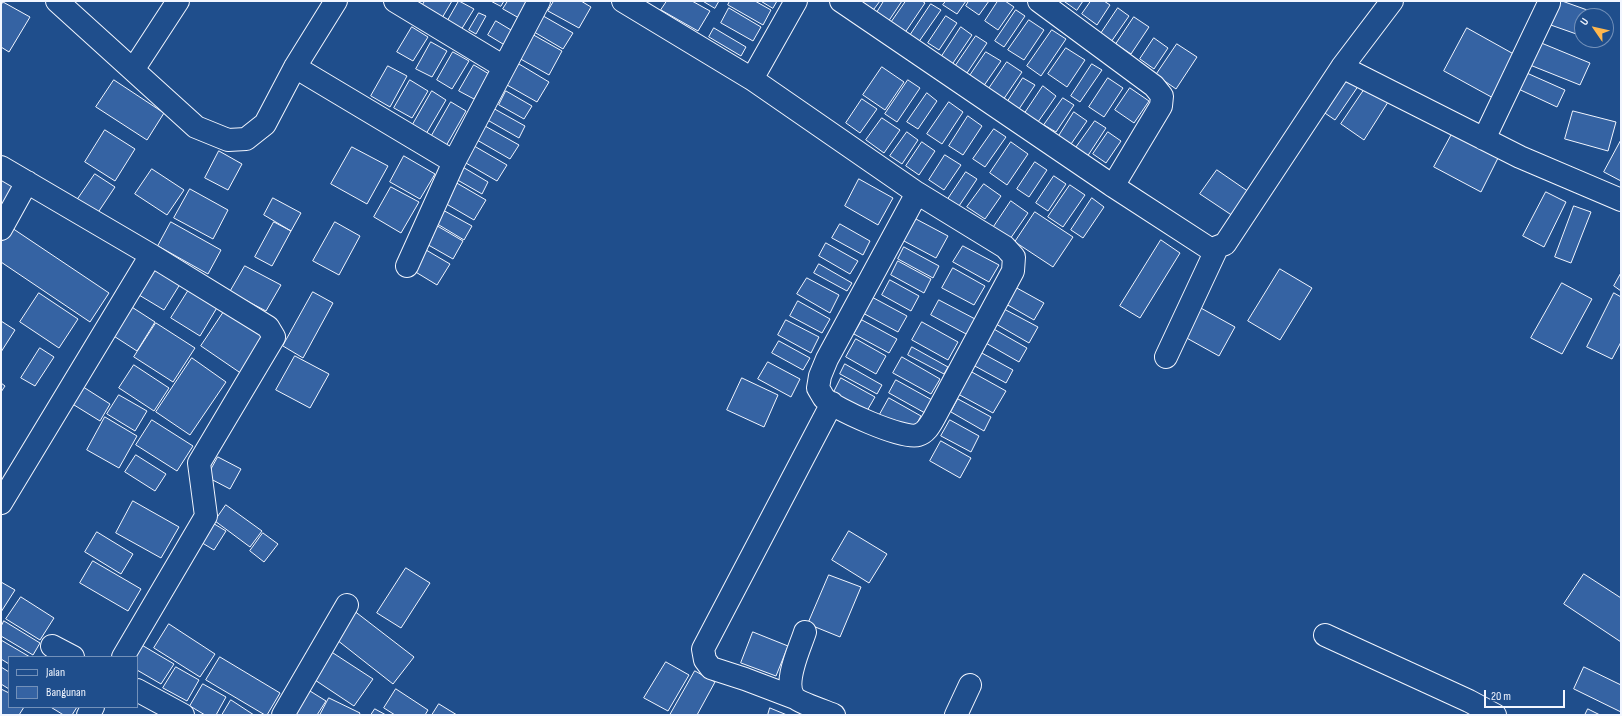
<!DOCTYPE html>
<html>
<head>
<meta charset="utf-8">
<style>
	body { margin:0 }
	#map { position:relative; width:1622px; height:716px; overflow:hidden; background:#1f4e8c; font-family:"Sofia Sans Condensed",sans-serif }
	canvas { display:block }
	.frame { position:absolute; inset:0; border:2px solid #f2f6ff; pointer-events:none }
	.legend { position:absolute; left:8px; top:656px; width:130px; height:52px; box-sizing:border-box; background:#1f4e8c; border:1px solid #7391ba; margin:0; padding:5px 7px; list-style:none; font-size:12px; color:#f2f6ff }
	.legend li { display:flex; align-items:center; gap:8px; height:20px }
	.legend b { width:20px; border:1px solid #7391ba }
	.north { position:absolute; left:1574px; top:8px; width:40px; height:40px; box-sizing:border-box; background:#1f4e8c; border:1px solid #7391ba; border-radius:50%; rotate:304deg; font-size:11px; font-weight:700; line-height:16px; text-align:center; color:#f2f6ff }
	.north::after { content:''; display:block; margin:auto; width:14px; height:18px; background:#ffb74d; clip-path:polygon(50% 0,100% 100%,50% 72%,0 100%) }
	.scale { position:absolute; left:1484px; top:690px; width:81px; height:18px; box-sizing:border-box; border:2px solid #f2f6ff; border-top:0; padding-left:5px; font-size:12px; line-height:14px; white-space:nowrap; color:#f2f6ff; -webkit-text-stroke:3px #1f4e8c; paint-order:stroke }
</style>
</head>
<body>
<div id="map">
<canvas width="1622" height="716"></canvas>
<div class="frame"></div>
<ul class="legend">
<li><b style="height:5px;background:#1f4e8c"></b>Jalan</li>
<li><b style="height:11px;background:#3563a3"></b>Bangunan</li>
</ul>
<div class="north">U</div>
<div class="scale">20 m</div>
</div>
<script>
const context = document.querySelector('canvas').getContext('2d');
context.lineJoin = 'round';
function fillPath(path, color) {
  context.fillStyle = color;
  context.fill(path, 'evenodd');
}
function stroke(path, color, width, dash) {
  context.strokeStyle = color;
  context.lineWidth = width;
  context.lineCap = dash ? 'butt' : 'round';
  context.setLineDash(dash || []);
  context.stroke(path);
}
const building = new Path2D(`
	M 425,1 L 452,1 L 442,18 L 422,6 Z
	M 459,1 L 474,9 L 461,30 L 447,22 Z
	M 491,1 L 504,1 L 501,6 Z
	M 508,1 L 529,1 L 519,18 L 503,9 Z
	M 554,1 L 581,1 L 591,7 L 579,28 L 548,11 Z
	M 667,1 L 692,1 L 710,11 L 698,31 L 661,10 Z
	M 703,1 L 719,1 L 715,8 Z
	M 730,1 L 755,1 L 771,10 L 763,25 L 728,5 Z
	M 761,1 L 777,1 L 773,8 Z
	M 861,1 L 880,1 L 874,9 Z
	M 884,1 L 902,1 L 888,22 L 876,14 Z
	M 906,1 L 922,1 L 925,3 L 902,37 L 888,27 Z
	M 946,1 L 966,1 L 957,14 L 943,5 Z
	M 969,1 L 989,1 L 979,15 L 966,6 Z
	M 998,1 L 1005,1 L 1014,7 L 998,30 L 985,21 Z
	M 1064,1 L 1083,1 L 1077,10 Z
	M 1091,1 L 1104,1 L 1110,5 L 1097,25 L 1082,14 Z
	M 1553,1 L 1562,1 L 1604,16 L 1582,16 L 1582,36 L 1545,23 Z
	M 3,2 L 30,17 L 9,52 L 1,47 L 1,6 Z
	M 931,4 L 941,10 L 918,43 L 909,37 Z
	M 729,8 L 761,27 L 753,41 L 721,23 Z
	M 1118,8 L 1129,16 L 1111,42 L 1100,35 Z
	M 1016,10 L 1025,16 L 1004,47 L 995,41 Z
	M 479,13 L 486,16 L 476,34 L 469,30 Z
	M 538,13 L 573,33 L 563,49 L 529,29 Z
	M 946,16 L 957,23 L 939,50 L 928,43 Z
	M 1134,17 L 1149,27 L 1131,54 L 1116,44 Z
	M 1029,20 L 1044,30 L 1024,60 L 1008,50 Z
	M 496,21 L 516,33 L 508,47 L 488,35 Z
	M 412,27 L 428,37 L 413,61 L 397,52 Z
	M 961,27 L 972,35 L 951,66 L 940,59 Z
	M 714,28 L 746,47 L 741,56 L 709,37 Z
	M 1467,28 L 1519,57 L 1495,99 L 1444,71 Z
	M 1052,30 L 1066,39 L 1041,76 L 1027,66 Z
	M 530,33 L 562,51 L 549,75 L 517,57 Z
	M 976,36 L 987,43 L 963,79 L 952,71 Z
	M 1154,38 L 1168,48 L 1154,69 L 1140,59 Z
	M 1534,40 L 1590,63 L 1580,85 L 1525,63 Z
	M 431,42 L 447,51 L 432,77 L 416,69 Z
	M 1177,44 L 1197,57 L 1176,89 L 1156,75 Z
	M 1066,48 L 1085,60 L 1067,87 L 1048,74 Z
	M 453,52 L 469,61 L 452,89 L 437,80 Z
	M 986,52 L 1001,61 L 983,87 L 969,77 Z
	M 1007,62 L 1022,72 L 1003,100 L 988,90 Z
	M 519,64 L 549,82 L 537,102 L 507,85 Z
	M 1092,64 L 1102,70 L 1080,102 L 1071,96 Z
	M 474,65 L 489,74 L 474,99 L 459,91 Z
	M 388,66 L 407,76 L 390,107 L 371,96 Z
	M 882,67 L 904,82 L 885,110 L 863,95 Z
	M 1520,70 L 1565,90 L 1557,107 L 1512,86 Z
	M 1345,71 L 1361,82 L 1335,120 L 1319,109 Z
	M 1023,78 L 1035,85 L 1019,109 L 1008,101 Z
	M 1108,78 L 1123,88 L 1104,117 L 1089,107 Z
	M 114,80 L 164,113 L 147,140 L 96,107 Z
	M 410,80 L 428,91 L 412,118 L 394,108 Z
	M 908,80 L 920,88 L 897,122 L 885,114 Z
	M 1368,84 L 1390,99 L 1364,140 L 1341,124 Z
	M 1043,86 L 1056,96 L 1038,122 L 1025,113 Z
	M 1130,88 L 1149,101 L 1134,123 L 1115,110 Z
	M 432,91 L 446,100 L 426,134 L 412,126 Z
	M 506,91 L 532,106 L 524,119 L 499,105 Z
	M 927,93 L 937,101 L 918,129 L 907,122 Z
	M 1063,98 L 1074,105 L 1056,132 L 1044,125 Z
	M 862,99 L 877,109 L 860,133 L 846,123 Z
	M 451,102 L 466,111 L 446,146 L 431,137 Z
	M 949,102 L 963,112 L 942,144 L 927,134 Z
	M 491,107 L 525,126 L 519,138 L 484,118 Z
	M 1573,111 L 1616,122 L 1608,151 L 1565,139 Z
	M 1074,112 L 1087,121 L 1069,147 L 1057,139 Z
	M 968,116 L 982,126 L 963,155 L 949,146 Z
	M 882,118 L 900,130 L 884,153 L 866,140 Z
	M 1095,121 L 1106,128 L 1087,157 L 1075,149 Z
	M 485,126 L 519,145 L 510,159 L 477,140 Z
	M 994,129 L 1006,137 L 985,167 L 973,159 Z
	M 105,130 L 135,149 L 115,181 L 85,162 Z
	M 907,132 L 918,140 L 902,164 L 890,156 Z
	M 1108,132 L 1121,141 L 1106,163 L 1093,154 Z
	M 1452,134 L 1498,158 L 1481,192 L 1434,167 Z
	M 1621,140 L 1621,181 L 1604,172 Z
	M 922,142 L 935,151 L 919,175 L 906,166 Z
	M 1011,142 L 1028,154 L 1007,185 L 990,173 Z
	M 469,143 L 507,165 L 497,181 L 459,159 Z
	M 352,147 L 388,166 L 367,204 L 331,184 Z
	M 219,151 L 242,164 L 228,190 L 205,178 Z
	M 945,155 L 961,165 L 944,190 L 929,180 Z
	M 404,156 L 435,174 L 420,199 L 390,182 Z
	M 1035,162 L 1047,170 L 1029,197 L 1017,189 Z
	M 461,166 L 488,182 L 482,194 L 454,178 Z
	M 152,169 L 184,190 L 167,215 L 135,194 Z
	M 1217,170 L 1249,192 L 1233,216 L 1200,194 Z
	M 966,172 L 977,179 L 959,206 L 948,199 Z
	M 1,173 L 22,187 L 1,219 Z
	M 95,174 L 115,187 L 93,220 L 73,206 Z
	M 1054,176 L 1066,184 L 1048,211 L 1036,203 Z
	M 859,179 L 893,198 L 878,225 L 845,206 Z
	M 455,182 L 486,200 L 474,220 L 443,202 Z
	M 984,184 L 1001,196 L 985,219 L 967,207 Z
	M 1070,185 L 1085,195 L 1063,227 L 1048,217 Z
	M 391,187 L 419,202 L 401,233 L 374,217 Z
	M 190,189 L 228,210 L 213,239 L 174,218 Z
	M 1546,192 L 1566,202 L 1544,247 L 1523,236 Z
	M 273,198 L 301,213 L 291,231 L 264,215 Z
	M 1092,198 L 1104,207 L 1083,238 L 1071,230 Z
	M 1011,201 L 1028,213 L 1010,239 L 993,228 Z
	M 1574,206 L 1591,212 L 1571,263 L 1555,257 Z
	M 441,209 L 472,226 L 464,240 L 434,222 Z
	M 1035,212 L 1073,237 L 1053,267 L 1015,242 Z
	M 916,219 L 948,236 L 936,258 L 904,241 Z
	M 171,222 L 221,250 L 208,274 L 158,246 Z
	M 274,222 L 291,231 L 272,266 L 255,257 Z
	M 335,222 L 360,236 L 339,275 L 313,261 Z
	M 434,224 L 463,241 L 453,259 L 423,242 Z
	M 840,224 L 870,241 L 863,255 L 832,238 Z
	M 9,226 L 109,293 L 90,322 L 1,262 L 1,238 Z
	M 1161,240 L 1180,253 L 1140,318 L 1120,306 Z
	M 826,243 L 858,261 L 850,274 L 819,256 Z
	M 963,246 L 999,265 L 989,282 L 953,262 Z
	M 421,247 L 450,264 L 437,285 L 409,268 Z
	M 904,247 L 939,266 L 933,278 L 898,259 Z
	M 898,261 L 931,279 L 924,293 L 891,275 Z
	M 153,262 L 182,281 L 164,310 L 134,292 Z
	M 819,264 L 852,283 L 847,291 L 814,273 Z
	M 245,266 L 281,285 L 266,311 L 230,292 Z
	M 953,268 L 985,286 L 974,305 L 942,288 Z
	M 1280,269 L 1312,288 L 1280,340 L 1248,321 Z
	M 1621,273 L 1621,291 L 1614,286 Z
	M 807,278 L 839,295 L 830,313 L 797,294 Z
	M 890,280 L 919,296 L 911,311 L 882,295 Z
	M 1562,283 L 1592,299 L 1562,354 L 1531,338 Z
	M 1015,287 L 1044,303 L 1034,320 L 1006,304 Z
	M 190,288 L 218,306 L 200,336 L 171,318 Z
	M 313,292 L 333,303 L 303,358 L 283,346 Z
	M 39,293 L 78,319 L 59,348 L 20,322 Z
	M 1614,293 L 1621,297 L 1621,342 L 1612,359 L 1587,347 Z
	M 870,296 L 907,316 L 898,332 L 861,312 Z
	M 939,300 L 977,320 L 968,335 L 931,315 Z
	M 798,301 L 830,319 L 822,333 L 790,316 Z
	M 124,302 L 155,322 L 137,351 L 106,331 Z
	M 1199,307 L 1235,327 L 1219,356 L 1183,336 Z
	M 1004,309 L 1038,327 L 1029,343 L 996,324 Z
	M 225,310 L 266,337 L 242,374 L 201,346 Z
	M 786,320 L 819,337 L 811,353 L 778,335 Z
	M 862,320 L 897,339 L 889,353 L 854,334 Z
	M 1,321 L 15,330 L 1,352 Z
	M 922,322 L 958,342 L 948,360 L 912,340 Z
	M 156,323 L 195,348 L 173,382 L 134,357 Z
	M 992,328 L 1027,348 L 1019,362 L 984,342 Z
	M 856,339 L 886,356 L 876,374 L 846,357 Z
	M 779,341 L 810,358 L 803,370 L 772,353 Z
	M 912,347 L 948,367 L 944,374 L 908,355 Z
	M 40,348 L 54,357 L 35,386 L 21,378 Z
	M 980,352 L 1013,370 L 1006,383 L 973,365 Z
	M 295,356 L 329,374 L 310,408 L 276,390 Z
	M 902,357 L 940,379 L 931,394 L 893,373 Z
	M 192,358 L 226,382 L 190,435 L 156,412 Z
	M 768,362 L 800,379 L 791,397 L 758,379 Z
	M 845,364 L 882,385 L 877,394 L 840,374 Z
	M 134,365 L 169,388 L 154,411 L 119,388 Z
	M 970,371 L 1006,391 L 993,413 L 958,394 Z
	M 742,378 L 778,395 L 764,427 L 727,410 Z
	M 841,378 L 875,397 L 864,416 L 831,398 Z
	M 896,380 L 932,400 L 925,413 L 889,393 Z
	M 1,383 L 5,386 L 1,392 Z
	M 77,383 L 110,404 L 100,421 L 66,400 Z
	M 119,395 L 147,411 L 135,431 L 107,414 Z
	M 889,398 L 921,416 L 911,434 L 879,416 Z
	M 958,399 L 991,417 L 984,431 L 951,412 Z
	M 105,417 L 137,436 L 119,468 L 87,450 Z
	M 152,420 L 193,446 L 177,471 L 136,445 Z
	M 950,420 L 979,436 L 971,452 L 941,436 Z
	M 941,441 L 971,458 L 960,478 L 930,461 Z
	M 136,455 L 166,474 L 155,491 L 125,472 Z
	M 218,457 L 241,469 L 230,489 L 207,477 Z
	M 133,501 L 179,527 L 161,558 L 116,533 Z
	M 226,505 L 262,531 L 250,547 L 215,521 Z
	M 206,519 L 226,531 L 214,550 L 194,538 Z
	M 849,531 L 887,554 L 869,583 L 832,560 Z
	M 97,532 L 133,554 L 121,574 L 85,552 Z
	M 263,533 L 278,544 L 264,562 L 250,551 Z
	M 93,561 L 141,589 L 128,611 L 80,583 Z
	M 406,568 L 430,583 L 401,628 L 377,613 Z
	M 1584,574 L 1621,598 L 1621,642 L 1564,604 Z
	M 829,575 L 861,587 L 840,637 L 808,624 Z
	M 1,582 L 15,590 L 1,612 Z
	M 21,597 L 54,618 L 40,640 L 6,619 Z
	M 353,610 L 414,657 L 393,684 L 332,636 Z
	M 4,621 L 40,643 L 33,655 L 1,636 L 1,627 Z
	M 169,624 L 215,654 L 200,677 L 154,648 Z
	M 753,632 L 788,646 L 776,676 L 741,663 Z
	M 1,640 L 30,657 L 9,657 L 9,664 L 1,659 Z
	M 140,644 L 174,664 L 161,684 L 137,670 L 137,657 L 132,657 Z
	M 330,651 L 373,679 L 354,706 L 312,678 Z
	M 220,657 L 280,693 L 267,715 L 265,715 L 206,680 Z
	M 666,662 L 689,675 L 668,711 L 644,698 Z
	M 1,667 L 9,672 L 9,689 L 1,684 Z
	M 176,667 L 199,680 L 187,701 L 163,688 Z
	M 1584,667 L 1621,685 L 1621,712 L 1574,689 Z
	M 695,671 L 715,682 L 697,715 L 670,715 Z
	M 203,684 L 226,697 L 216,715 L 205,715 L 190,706 Z
	M 302,686 L 326,701 L 317,715 L 296,715 L 288,710 Z
	M 1,689 L 9,693 L 9,707 L 24,707 L 19,715 L 1,715 Z
	M 396,689 L 428,710 L 425,715 L 395,715 L 384,708 Z
	M 329,698 L 360,713 L 359,715 L 320,715 Z
	M 231,700 L 254,715 L 222,715 Z
	M 439,704 L 457,715 L 432,715 Z
	M 51,707 L 77,707 L 72,715 L 64,715 Z
	M 770,708 L 787,715 L 768,715 Z
	M 375,709 L 386,715 L 371,715 Z
	M 1588,709 L 1600,715 L 1585,715 Z`);
fillPath(building, '#3563a3');
stroke(building, '#f2f6ff', 1);
const street = new Path2D(`
	M 57,1 L 196,127 L 228,140 L 246,139 L 265,124 L 295,67 L 336,1
	M 395,1 L 504,67
	M 623,1 L 752,79 L 917,193 L 1005,247 L 1014,257 L 1013,271 L 934,418 C 930,425 926,433 918,435 C 903,440 835,409 824,398 C 822,395 820,391 818,388 L 820,376 L 827,359 L 917,193
	M 841,1 L 1113,186 L 1207,247 L 1212,249 L 1225,244 L 1342,67 L 1392,1
	M 1039,1 L 1154,86 L 1162,96 L 1161,106 L 1113,186
	M 295,67 L 454,162
	M 1342,67 L 1520,157 L 1621,200
	M 133,70 L 178,1
	M 752,79 L 796,1
	M 1484,139 L 1549,3
	M 1,167 L 151,255 L 268,327 L 274,337 L 199,463 L 206,516 L 123,657
	M 1,229 L 27,182
	M 407,266 L 454,162 L 539,1
	M 1166,357 L 1217,248
	M 1,503 L 151,255
	M 805,632 C 800,648 783,682 794,697 C 798,702 827,712 834,715
	M 1325,635 L 1469,701 L 1495,715
	M 52,646 L 73,657
	M 137,690 L 183,715
	M 795,698 L 745,679 L 711,668 L 705,660 L 703,649 L 832,403
	M 88,715 L 93,707
	M 283,715 L 347,605
	M 956,715 L 970,685`);
stroke(street, '#f2f6ff', 24);
stroke(street, '#1f4e8c', 22);
</script>
</body>
</html>
